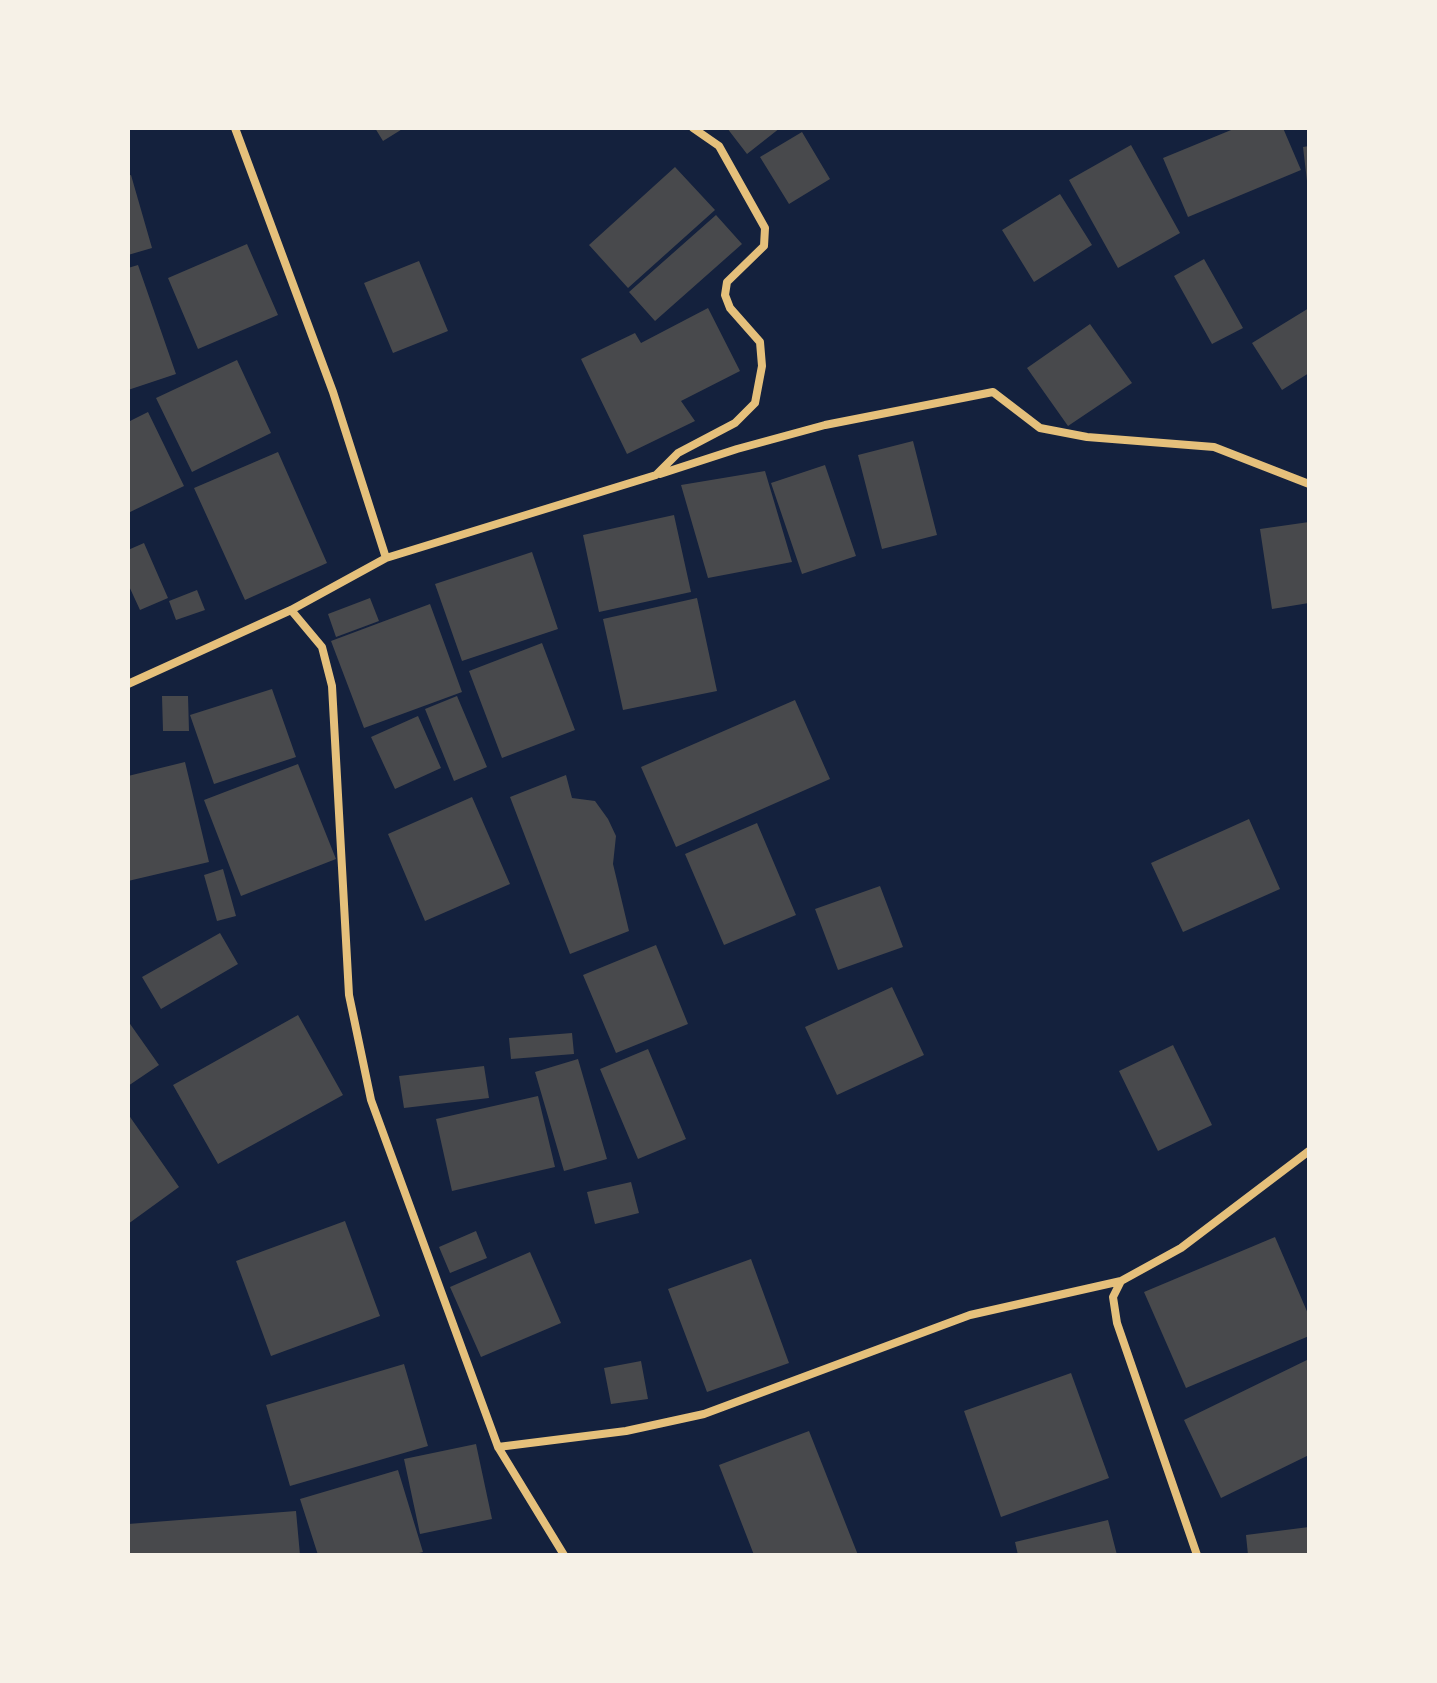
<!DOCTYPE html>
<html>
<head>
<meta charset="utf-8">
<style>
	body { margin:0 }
	#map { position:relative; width:1437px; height:1683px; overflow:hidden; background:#14213d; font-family:Cabin,sans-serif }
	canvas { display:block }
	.frame { position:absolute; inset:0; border:130px solid #f6f1e7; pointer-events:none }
</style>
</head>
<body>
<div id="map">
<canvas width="1437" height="1683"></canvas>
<div class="frame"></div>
</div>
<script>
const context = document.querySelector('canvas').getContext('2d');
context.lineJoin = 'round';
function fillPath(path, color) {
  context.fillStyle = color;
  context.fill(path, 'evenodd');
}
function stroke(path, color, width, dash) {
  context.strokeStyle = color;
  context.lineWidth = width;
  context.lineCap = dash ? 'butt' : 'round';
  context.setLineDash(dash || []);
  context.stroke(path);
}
fillPath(new Path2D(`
	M 375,128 L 404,128 L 383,141 Z
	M 727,128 L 780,128 L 747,154 Z
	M 1236,128 L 1283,128 L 1301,170 L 1188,217 L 1163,158 Z
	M 802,132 L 830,179 L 789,204 L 760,157 Z
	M 1131,145 L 1180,233 L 1118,268 L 1069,180 Z
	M 1309,146 L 1309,181 L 1307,181 L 1303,147 Z
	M 675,167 L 715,210 L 628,288 L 589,245 Z
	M 131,175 L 152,248 L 128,255 L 128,176 Z
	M 1060,194 L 1092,245 L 1034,282 L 1002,230 Z
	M 716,215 L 742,244 L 655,321 L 629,292 Z
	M 247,244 L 278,315 L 198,349 L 168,278 Z
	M 1204,259 L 1243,328 L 1212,344 L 1174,276 Z
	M 419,261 L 448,331 L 393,353 L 364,283 Z
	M 138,265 L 176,374 L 128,390 L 128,268 Z
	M 708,308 L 740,371 L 681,401 L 695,421 L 627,454 L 581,359 L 635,333 L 641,343 Z
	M 1309,308 L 1309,373 L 1282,390 L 1252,343 Z
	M 1090,324 L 1132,383 L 1068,426 L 1027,368 Z
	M 237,360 L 271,433 L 192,472 L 156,398 Z
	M 148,412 L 184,486 L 128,513 L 128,422 Z
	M 913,441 L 937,535 L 882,549 L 858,455 Z
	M 278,452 L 327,563 L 245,600 L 194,488 Z
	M 825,465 L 856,556 L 802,574 L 771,483 Z
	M 765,471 L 792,562 L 708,578 L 681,485 Z
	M 674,515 L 691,592 L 599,612 L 583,535 Z
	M 1309,522 L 1309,603 L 1272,609 L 1260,529 Z
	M 144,543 L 168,598 L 140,610 L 128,584 L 128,550 Z
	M 532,552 L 558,629 L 462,661 L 435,584 Z
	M 197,590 L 205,610 L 176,620 L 169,601 Z
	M 370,598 L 379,621 L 336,637 L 328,614 Z
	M 697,598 L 717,691 L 623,710 L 603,619 Z
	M 430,604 L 462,692 L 364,728 L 331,641 Z
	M 542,643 L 575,730 L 502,758 L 469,671 Z
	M 272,689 L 296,757 L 214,784 L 190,715 Z
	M 162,696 L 188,696 L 189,731 L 163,731 Z
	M 457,696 L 487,767 L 454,781 L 425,709 Z
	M 795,700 L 830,779 L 676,847 L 641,767 Z
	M 418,716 L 441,768 L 395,789 L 371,737 Z
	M 185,762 L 209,862 L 128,881 L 128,776 Z
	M 298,764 L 336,859 L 241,896 L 204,800 Z
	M 566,775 L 572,798 L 595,801 L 608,819 L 616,836 L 613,864 L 629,931 L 570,954 L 510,797 Z
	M 472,797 L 510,884 L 425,921 L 388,834 Z
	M 1249,819 L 1280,889 L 1183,932 L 1151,863 Z
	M 757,823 L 796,915 L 724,945 L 685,854 Z
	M 223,869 L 236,916 L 217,921 L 204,875 Z
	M 880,886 L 903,947 L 838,970 L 815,909 Z
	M 220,933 L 238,964 L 161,1009 L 142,977 Z
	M 656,945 L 688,1024 L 616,1053 L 583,975 Z
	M 892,987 L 924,1055 L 837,1095 L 805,1027 Z
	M 298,1015 L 343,1095 L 218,1164 L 173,1085 Z
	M 128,1021 L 159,1065 L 128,1086 Z
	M 572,1033 L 574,1054 L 511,1059 L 509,1038 Z
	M 1173,1045 L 1212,1125 L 1158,1151 L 1119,1071 Z
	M 648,1049 L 686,1139 L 638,1159 L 600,1069 Z
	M 578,1059 L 607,1159 L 564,1171 L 535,1072 Z
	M 484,1066 L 489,1098 L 404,1108 L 399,1076 Z
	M 538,1096 L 555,1167 L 452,1191 L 436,1119 Z
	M 128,1114 L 179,1187 L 128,1224 Z
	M 631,1182 L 639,1213 L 595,1224 L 587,1192 Z
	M 345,1221 L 380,1316 L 271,1356 L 236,1261 Z
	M 476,1231 L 487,1258 L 450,1273 L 439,1247 Z
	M 1275,1237 L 1309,1316 L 1309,1336 L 1186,1388 L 1144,1292 Z
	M 530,1252 L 561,1323 L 481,1357 L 450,1287 Z
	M 751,1259 L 789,1363 L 707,1392 L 668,1289 Z
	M 1309,1359 L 1309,1455 L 1221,1498 L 1184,1420 Z
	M 641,1361 L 648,1399 L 611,1404 L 604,1368 Z
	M 404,1364 L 428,1446 L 290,1486 L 266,1405 Z
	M 1071,1373 L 1109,1478 L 1001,1517 L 964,1411 Z
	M 809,1431 L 858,1555 L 754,1555 L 719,1465 Z
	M 476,1444 L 492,1519 L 420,1534 L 404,1459 Z
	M 398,1470 L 423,1552 L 411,1555 L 318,1555 L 300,1499 Z
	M 296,1511 L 300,1555 L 128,1555 L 128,1524 Z
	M 1108,1520 L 1117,1555 L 1018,1555 L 1015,1542 Z
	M 1309,1527 L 1309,1555 L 1248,1555 L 1246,1535 Z`), '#48494c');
stroke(new Path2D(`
	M 235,128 L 333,392 L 386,558
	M 660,474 L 737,449 L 825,425 L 993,392 L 1040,428 L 1087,437 L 1214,447 L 1309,484
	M 291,610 L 322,647 L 332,686 L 349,995 L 371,1100 L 498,1447 L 564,1555
	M 128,684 L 291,610 L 386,558 L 656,475 L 678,453 L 735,423 L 755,403 L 762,366 L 760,342 L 730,308 L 725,295 L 727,282 L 764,246 L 765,228 L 719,146 L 693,128
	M 498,1447 L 626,1431 L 704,1414 L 970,1315 L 1121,1281
	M 1197,1555 L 1117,1323 L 1113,1297 L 1121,1281 L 1181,1248 L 1309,1151`), '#e5c07b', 8);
</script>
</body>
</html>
